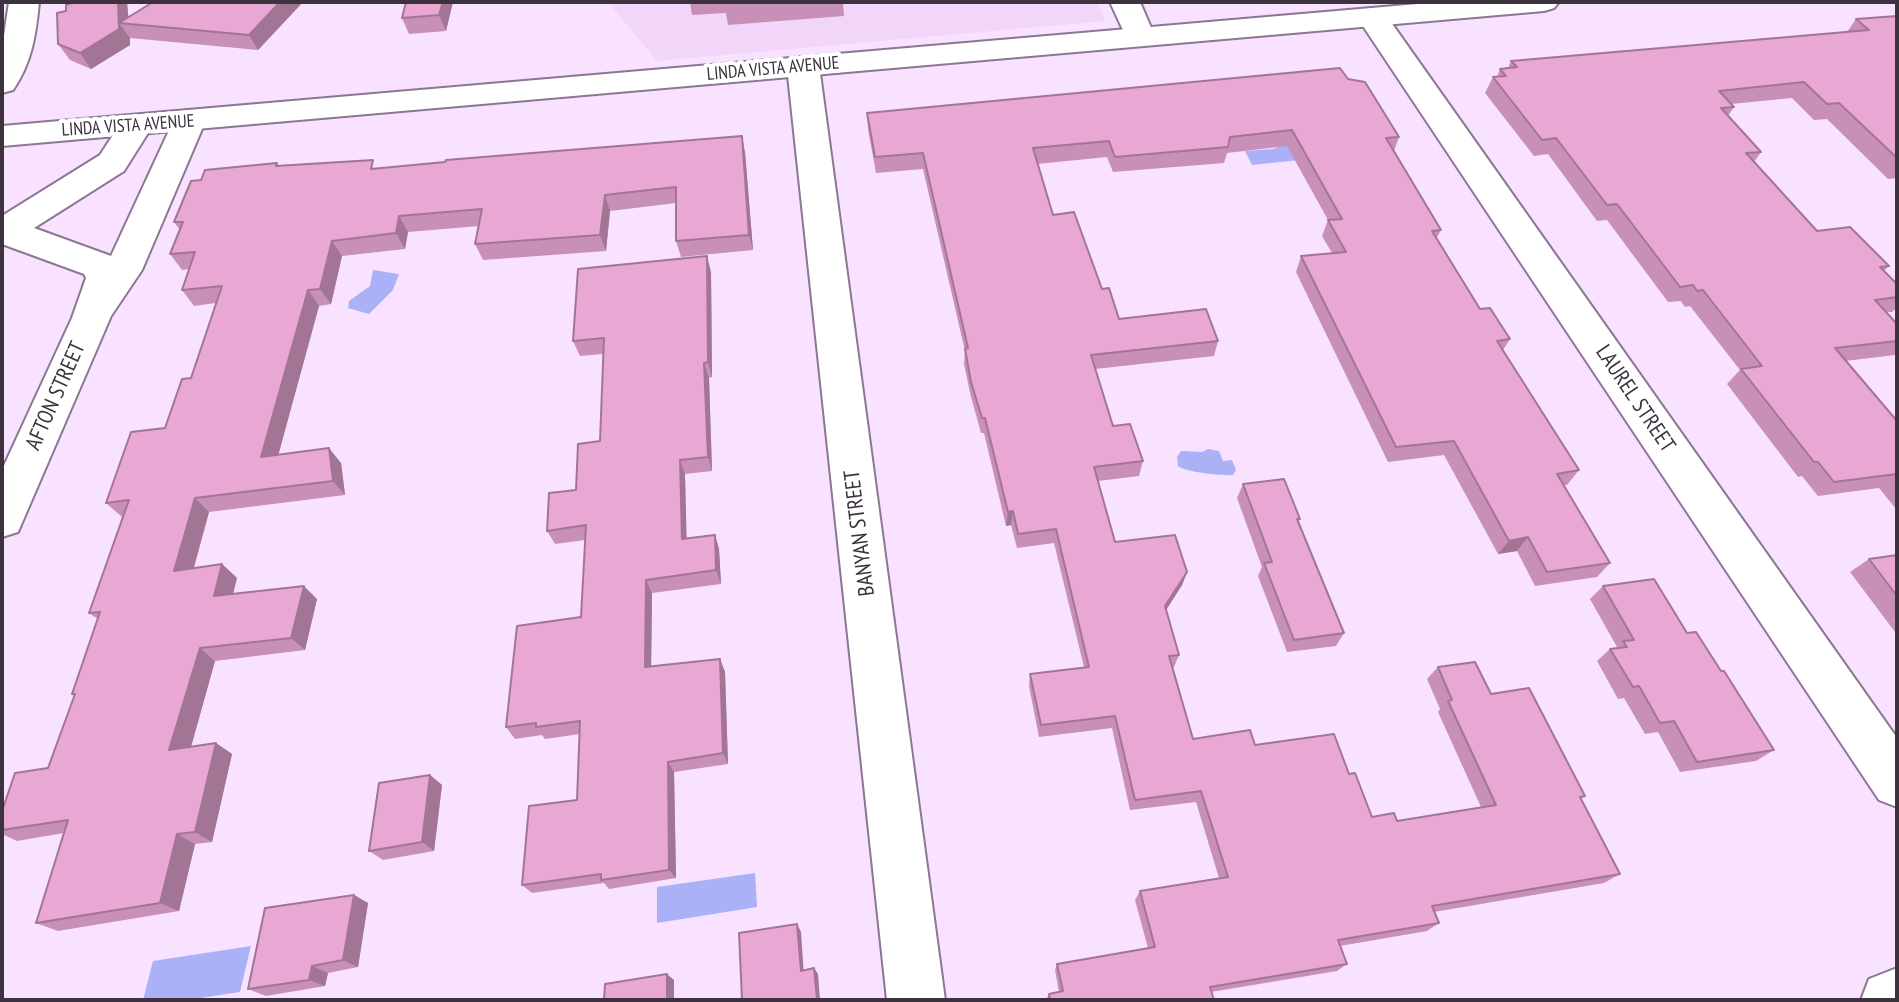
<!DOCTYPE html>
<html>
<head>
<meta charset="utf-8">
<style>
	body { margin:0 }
	#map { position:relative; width:1899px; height:1002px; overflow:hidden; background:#f9e2ff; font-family:"PT Sans Narrow",sans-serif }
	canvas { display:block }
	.frame { position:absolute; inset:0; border:4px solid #3c333e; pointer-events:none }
</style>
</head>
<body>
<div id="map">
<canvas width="1899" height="1002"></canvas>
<div class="frame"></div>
</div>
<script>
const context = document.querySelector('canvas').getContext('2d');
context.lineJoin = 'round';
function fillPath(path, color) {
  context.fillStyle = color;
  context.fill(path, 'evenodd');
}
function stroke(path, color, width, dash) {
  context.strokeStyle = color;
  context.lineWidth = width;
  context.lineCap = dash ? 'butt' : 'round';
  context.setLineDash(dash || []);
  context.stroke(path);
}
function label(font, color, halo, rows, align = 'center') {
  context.font = font + ' "PT Sans Narrow",sans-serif';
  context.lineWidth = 8;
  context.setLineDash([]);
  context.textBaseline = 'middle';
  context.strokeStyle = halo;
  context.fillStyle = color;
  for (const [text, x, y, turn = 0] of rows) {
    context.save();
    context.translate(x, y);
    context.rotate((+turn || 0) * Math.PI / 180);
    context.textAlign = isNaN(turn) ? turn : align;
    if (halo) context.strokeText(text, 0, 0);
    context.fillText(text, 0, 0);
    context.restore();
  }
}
fillPath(new Path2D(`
	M 608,2 L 1097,2 L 1105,21 L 657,61 Z`), '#f2d6fa');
fillPath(new Path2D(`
	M 1290,142 L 1300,160 L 1252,165 L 1245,151 L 1273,149 Z
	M 373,270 L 399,274 L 393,290 L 369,314 L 348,308 L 349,301 L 370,286 Z
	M 1208,449 L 1219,451 L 1223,461 L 1232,460 L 1236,470 L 1233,475 C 1222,476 1185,472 1178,466 L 1177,457 L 1181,451 L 1202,452 Z
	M 755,873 L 757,907 L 657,923 L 657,887 Z
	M 251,946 L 240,992 L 187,1000 L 143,1000 L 153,961 Z`), '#abb1f6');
const minor = new Path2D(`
	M 9,2 L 39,2 C 36,34 32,63 13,90 L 2,93 L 2,49 Z
	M 1110,2 L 1140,2 L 1155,37 L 1151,43 L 1140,46 L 1129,43 Z
	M 1372,8 L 1383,11 L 1897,738 L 1897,807 L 1879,800 L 1357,17 L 1361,11 Z
	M 803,57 L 814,59 L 819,66 L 945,1000 L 887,1000 L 787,66 L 792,59 Z
	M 189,112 L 201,115 L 205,122 L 142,270 L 111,316 L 18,532 L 2,537 L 2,470 L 72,318 L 86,278 L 84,274 L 2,244 L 2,216 L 100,155 L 124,118 L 136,115 L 148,118 L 153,125 L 124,171 L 34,228 L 111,256 L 173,122 L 177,115 Z
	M 1897,968 L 1897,1000 L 1861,1000 L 1869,979 Z`);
const secondary = new Path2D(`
	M 1441,2 L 1559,2 L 1554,8 L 1544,11 L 2,146 L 2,126 Z`);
stroke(minor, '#8b7791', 4);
stroke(secondary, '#8b7791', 4);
fillPath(minor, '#fff');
fillPath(secondary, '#fff');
fillPath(new Path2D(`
	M 74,2 L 127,2 L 128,17 L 303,2 L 258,50 L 130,38 L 130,45 L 91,69 L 70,60 L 58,44 L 66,11 Z
	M 406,2 L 453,2 L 446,31 L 409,34 L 402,18 Z
	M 690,2 L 843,2 L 844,16 L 728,25 L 726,13 L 692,15 Z
	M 1897,16 L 1897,178 L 1888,179 L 1827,119 L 1814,120 L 1792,98 L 1731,104 L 1734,107 L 1728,116 L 1761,152 L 1754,162 L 1817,231 L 1889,266 L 1884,271 L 1897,284 L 1897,307 L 1892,312 L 1886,312 L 1897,324 L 1897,353 L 1895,355 L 1845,361 L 1897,421 L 1897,510 L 1879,488 L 1818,496 L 1802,476 L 1798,477 L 1727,384 L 1740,370 L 1690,306 L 1685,307 L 1681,301 L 1668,302 L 1607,220 L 1597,221 L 1548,154 L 1534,156 L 1485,93 L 1493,77 L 1497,77 L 1500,69 L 1508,68 L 1511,61 L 1847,32 L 1856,19 Z
	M 1348,79 L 1399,137 L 1394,151 L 1441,230 L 1436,239 L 1480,309 L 1510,339 L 1503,350 L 1579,470 L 1567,485 L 1564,485 L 1610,563 L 1597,577 L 1535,586 L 1517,551 L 1498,554 L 1444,455 L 1388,462 L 1296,272 L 1301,256 L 1332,253 L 1322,236 L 1328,220 L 1287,146 L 1227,153 L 1224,163 L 1113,172 L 1107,157 L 1037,164 L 1053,215 L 1102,289 L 1119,319 L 1218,341 L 1214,356 L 1095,369 L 1113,426 L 1143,461 L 1139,476 L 1098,481 L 1115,542 L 1187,572 L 1182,585 L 1166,610 L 1179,655 L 1174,667 L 1173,667 L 1193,739 L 1255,745 L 1349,774 L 1372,817 L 1397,821 L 1481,807 L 1438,712 L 1440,709 L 1427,679 L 1438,667 L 1491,694 L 1585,796 L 1581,799 L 1620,874 L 1604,883 L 1434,912 L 1439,923 L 1427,931 L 1340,946 L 1347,964 L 1337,971 L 1211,992 L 1214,1000 L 1046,1000 L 1049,994 L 1059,992 L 1055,970 L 1057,964 L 1148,948 L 1135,900 L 1140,891 L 1219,878 L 1196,802 L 1130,810 L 1112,728 L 1039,737 L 1029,686 L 1030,674 L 1084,667 L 1054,543 L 1017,548 L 1011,525 L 1006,526 L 984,433 L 981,433 L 971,397 L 964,364 L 965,351 L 923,169 L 876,173 L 868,129 L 867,113 Z
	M 745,152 L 753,250 L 681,257 L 676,241 L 676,203 L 610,211 L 606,251 L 483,260 L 475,244 L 479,226 L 408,232 L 405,249 L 342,256 L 331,304 L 319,306 L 278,454 L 341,463 L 345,495 L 209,512 L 194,568 L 222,564 L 237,578 L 233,594 L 317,599 L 305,650 L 215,661 L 191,747 L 216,743 L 232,754 L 212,842 L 195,844 L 179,911 L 58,931 L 36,923 L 64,833 L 17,841 L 2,834 L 2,811 L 48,768 L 74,696 L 72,694 L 98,619 L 89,613 L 122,517 L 106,503 L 165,428 L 191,378 L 216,303 L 194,306 L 182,290 L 189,269 L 182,270 L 170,254 L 180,230 L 174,222 L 201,180 L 277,163 L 279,166 L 378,168 Z
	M 711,272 L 712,377 L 709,378 L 712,471 L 685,474 L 686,538 L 715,535 L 719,549 L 721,584 L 652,593 L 651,667 L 720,659 L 725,672 L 728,764 L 674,772 L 676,878 L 609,889 L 604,883 L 532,893 L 522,885 L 577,800 L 580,734 L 545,739 L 542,735 L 515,739 L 506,727 L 581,617 L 585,540 L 555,544 L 547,531 L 576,490 L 600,441 L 603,354 L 580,356 L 573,341 Z
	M 1243,484 L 1300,519 L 1298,523 L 1344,633 L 1336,646 L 1287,652 L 1258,576 L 1262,567 L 1237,498 Z
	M 1897,555 L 1897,632 L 1895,632 L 1850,572 L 1869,559 Z
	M 1603,586 L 1687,633 L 1721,671 L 1774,750 L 1756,761 L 1680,772 L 1658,732 L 1645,734 L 1624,698 L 1618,699 L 1597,661 L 1610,649 L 1617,647 L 1590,599 Z
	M 430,775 L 442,785 L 434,851 L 383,860 L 369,851 Z
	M 354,895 L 368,903 L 358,967 L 328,973 L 325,986 L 266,996 L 248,989 Z`), '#c890b6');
fillPath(new Path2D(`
	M 118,2 L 127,2 L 129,23 L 119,23 L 130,38 L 130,45 L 91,69 L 80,53 Z
	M 280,2 L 303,2 L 258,50 L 249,35 Z
	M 443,2 L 453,2 L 446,31 L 439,15 Z
	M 742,136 L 745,152 L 753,250 L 749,235 Z
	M 605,195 L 610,211 L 606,251 L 600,235 Z
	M 399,216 L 408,232 L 405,249 L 396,233 Z
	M 332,241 L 342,256 L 331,304 L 320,289 Z
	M 707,256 L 711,272 L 712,377 L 708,362 Z
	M 308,290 L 319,306 L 274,471 L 261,457 Z
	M 704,363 L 709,378 L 712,471 L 708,457 Z
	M 329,448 L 341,463 L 345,495 L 333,481 Z
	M 680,460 L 685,474 L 687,553 L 682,539 Z
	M 195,498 L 209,512 L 189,584 L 174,571 Z
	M 1013,511 L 1011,525 L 1006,526 L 1008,512 Z
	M 715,535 L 719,549 L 721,584 L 716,570 Z
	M 1528,537 L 1517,551 L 1498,554 L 1509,541 Z
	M 222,564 L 237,578 L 229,609 L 214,596 Z
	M 1187,572 L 1182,585 L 1161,618 L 1165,606 Z
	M 646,580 L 652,593 L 651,679 L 645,667 Z
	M 304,586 L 317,599 L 305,650 L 291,638 Z
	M 200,648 L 215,661 L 187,761 L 169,750 Z
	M 720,659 L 725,672 L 728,764 L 723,753 Z
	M 216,743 L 232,754 L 212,842 L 195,832 Z
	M 668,762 L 674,772 L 676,878 L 669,870 Z
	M 430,775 L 442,785 L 434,851 L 422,842 Z
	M 177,834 L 195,844 L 179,911 L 160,903 Z
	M 354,895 L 368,903 L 358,967 L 343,960 Z
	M 797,924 L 801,932 L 804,977 L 801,971 Z
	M 312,966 L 328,973 L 325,986 L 309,980 Z
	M 814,968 L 818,974 L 820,1000 L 817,1000 Z
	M 667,974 L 674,980 L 674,1000 L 667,1000 Z`), '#a37594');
const building = new Path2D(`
	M 74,2 L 118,2 L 119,29 L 80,53 L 58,44 L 57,13 L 66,11 L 66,5 Z
	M 153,2 L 280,2 L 249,35 L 119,23 Z
	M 406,2 L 443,2 L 439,15 L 402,18 Z
	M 1897,16 L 1897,158 L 1839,103 L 1827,104 L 1804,82 L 1719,91 L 1734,107 L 1721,108 L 1761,152 L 1746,153 L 1817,231 L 1850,227 L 1889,266 L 1880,267 L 1897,284 L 1897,297 L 1875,300 L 1897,324 L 1897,341 L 1835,348 L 1897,421 L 1897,474 L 1834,482 L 1818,462 L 1814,462 L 1741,369 L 1762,366 L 1703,290 L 1697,291 L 1693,285 L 1680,287 L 1617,204 L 1607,205 L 1556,138 L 1542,140 L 1493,77 L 1506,76 L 1500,69 L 1517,67 L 1511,61 L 1869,30 L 1856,19 Z
	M 1340,68 L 1348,79 L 1365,82 L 1399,137 L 1386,138 L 1441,230 L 1432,231 L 1480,309 L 1490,308 L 1510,339 L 1497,341 L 1579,470 L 1557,474 L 1610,563 L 1547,572 L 1528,537 L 1509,541 L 1454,441 L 1396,447 L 1301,256 L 1346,252 L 1328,220 L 1342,219 L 1292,130 L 1230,137 L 1228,147 L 1115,157 L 1109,141 L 1033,148 L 1053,215 L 1074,212 L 1102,289 L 1109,288 L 1119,319 L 1206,309 L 1218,341 L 1091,355 L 1113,426 L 1130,424 L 1143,461 L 1094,467 L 1115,542 L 1175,535 L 1187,572 L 1165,606 L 1179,655 L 1169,656 L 1193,739 L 1250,730 L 1255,745 L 1334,734 L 1349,774 L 1355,773 L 1372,817 L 1394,813 L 1397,821 L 1496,805 L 1448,701 L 1452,700 L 1438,667 L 1475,662 L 1491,694 L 1529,688 L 1585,796 L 1580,797 L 1620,874 L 1432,906 L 1439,923 L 1338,940 L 1347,964 L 1210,987 L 1214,1000 L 1050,1000 L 1049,994 L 1063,991 L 1057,964 L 1155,947 L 1140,891 L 1228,877 L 1201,791 L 1135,800 L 1115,716 L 1041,725 L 1030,674 L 1089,667 L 1056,529 L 1018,534 L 1013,511 L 1008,512 L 985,418 L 982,418 L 971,382 L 965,349 L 968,348 L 923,153 L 875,157 L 867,113 Z
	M 742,136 L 749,235 L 676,241 L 676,187 L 605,195 L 600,235 L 475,244 L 482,209 L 399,216 L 396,233 L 332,241 L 320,289 L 308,290 L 261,457 L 329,448 L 333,481 L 195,498 L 174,571 L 222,564 L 214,596 L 304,586 L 291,638 L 200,648 L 169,750 L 216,743 L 195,832 L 177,834 L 160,903 L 36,923 L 68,820 L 2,830 L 2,811 L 15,773 L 48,768 L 75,694 L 72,694 L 100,612 L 89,613 L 129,500 L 106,503 L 131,432 L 165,428 L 182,379 L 191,378 L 222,286 L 182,290 L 195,252 L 170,254 L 183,222 L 174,222 L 191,181 L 201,180 L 205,170 L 277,163 L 276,166 L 373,160 L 371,169 L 445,162 L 446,160 Z
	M 707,256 L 708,362 L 704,363 L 708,457 L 680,460 L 682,539 L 715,535 L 716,570 L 646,580 L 645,667 L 720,659 L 723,753 L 668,762 L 669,870 L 601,880 L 601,874 L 522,885 L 529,806 L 577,800 L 580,721 L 536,727 L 536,723 L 506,727 L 517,626 L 581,617 L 586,525 L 547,531 L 549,493 L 576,490 L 578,444 L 600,441 L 604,338 L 573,341 L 578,269 Z
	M 1284,479 L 1300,519 L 1297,519 L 1344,633 L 1294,640 L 1264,563 L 1272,562 L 1243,484 Z
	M 1897,555 L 1897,596 L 1869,559 Z
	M 1654,579 L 1687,633 L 1696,632 L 1721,671 L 1724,671 L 1774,750 L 1697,762 L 1674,721 L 1660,723 L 1639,686 L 1633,687 L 1610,649 L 1627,647 L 1623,641 L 1634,640 L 1603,586 Z
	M 430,775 L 422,842 L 369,851 L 379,783 Z
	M 354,895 L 343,960 L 312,966 L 309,980 L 248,989 L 265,908 Z
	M 797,924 L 801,971 L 814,968 L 817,1000 L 742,1000 L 739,933 Z
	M 667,974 L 667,1000 L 604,1000 L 605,984 Z`);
fillPath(building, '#e9a7d4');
stroke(building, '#a37594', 2);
label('18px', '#3c333e', '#fff', [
	["LINDA VISTA AVENUE",773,69,-5],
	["LINDA VISTA AVENUE",128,126,-4]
]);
label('22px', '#3c333e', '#fff', [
	["AFTON STREET",56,396,-66],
	["LAUREL STREET",1635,399,56],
	["BANYAN STREET",860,533,-97]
]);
</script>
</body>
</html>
